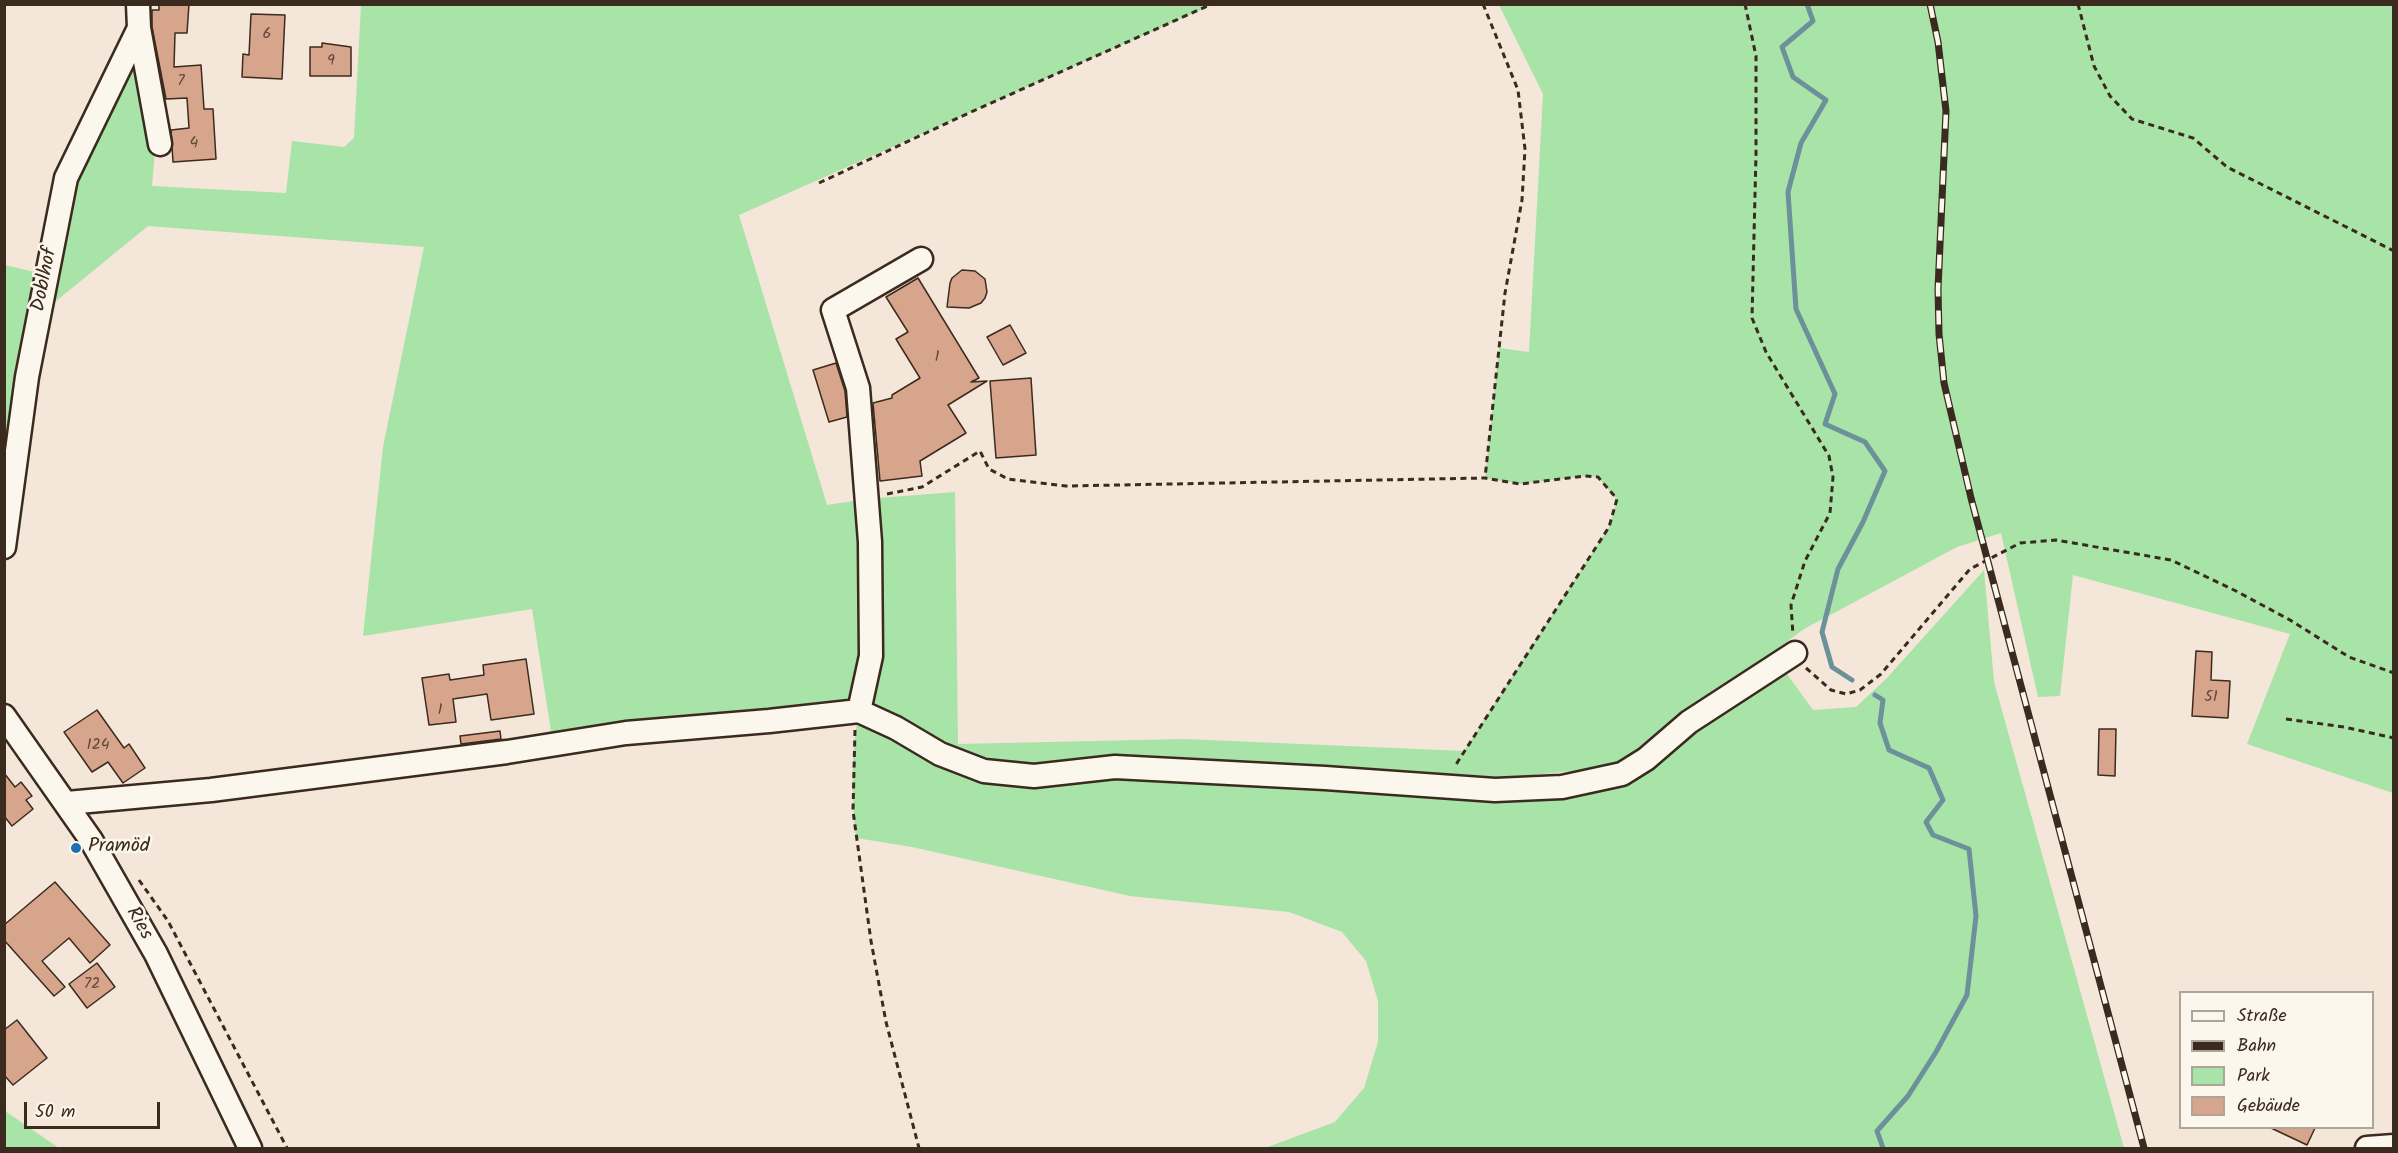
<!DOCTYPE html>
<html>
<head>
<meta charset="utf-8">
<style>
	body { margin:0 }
	#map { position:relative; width:2398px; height:1153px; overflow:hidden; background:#f4e6d9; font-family:Kalam,sans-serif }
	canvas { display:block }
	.frame { position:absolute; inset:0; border:6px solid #3b2a1e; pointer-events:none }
	.legend { position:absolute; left:2179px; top:991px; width:195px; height:138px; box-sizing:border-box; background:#fbf7ec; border:2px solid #aea59a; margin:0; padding:8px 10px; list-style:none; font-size:18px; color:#3b2a1e }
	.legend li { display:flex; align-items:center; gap:12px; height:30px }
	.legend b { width:30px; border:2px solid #aea59a }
	.scale { position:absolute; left:24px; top:1102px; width:136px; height:27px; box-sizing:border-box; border:3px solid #3b2a1e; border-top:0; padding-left:8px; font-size:18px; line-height:21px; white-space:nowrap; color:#3b2a1e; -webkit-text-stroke:4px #fbf7ec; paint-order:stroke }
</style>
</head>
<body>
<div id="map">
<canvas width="2398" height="1153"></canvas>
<div class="frame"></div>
<ul class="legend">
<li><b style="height:8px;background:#fbf7ec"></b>Straße</li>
<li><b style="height:8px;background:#3b2a1e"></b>Bahn</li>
<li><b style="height:16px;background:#a8e3a8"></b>Park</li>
<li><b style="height:16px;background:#d7a48c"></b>Gebäude</li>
</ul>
<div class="scale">50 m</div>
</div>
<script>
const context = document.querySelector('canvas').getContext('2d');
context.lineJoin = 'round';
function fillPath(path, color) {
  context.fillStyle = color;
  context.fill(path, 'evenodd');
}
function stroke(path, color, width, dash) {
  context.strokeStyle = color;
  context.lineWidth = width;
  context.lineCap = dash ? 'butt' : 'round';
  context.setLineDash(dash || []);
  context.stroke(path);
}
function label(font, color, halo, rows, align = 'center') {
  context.font = font + ' Kalam,sans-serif';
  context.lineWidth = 5;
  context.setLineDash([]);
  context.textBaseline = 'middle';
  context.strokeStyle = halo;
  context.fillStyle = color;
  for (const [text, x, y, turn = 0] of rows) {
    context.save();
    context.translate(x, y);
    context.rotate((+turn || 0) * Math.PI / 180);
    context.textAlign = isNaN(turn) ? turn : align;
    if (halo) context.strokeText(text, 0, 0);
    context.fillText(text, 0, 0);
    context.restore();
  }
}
fillPath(new Path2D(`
	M 361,5 L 1212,5 L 739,215 L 827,505 L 866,499 L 955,492 L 958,744 L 1184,739 L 1464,751 L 1609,527 L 1617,500 L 1598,477 L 1585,476 L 1520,484 L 1485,478 L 1499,348 L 1529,352 L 1543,94 L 1499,5 L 2393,5 L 2393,793 L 2247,744 L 2290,634 L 2073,575 L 2060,696 L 2038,697 L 2001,533 L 1957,547 L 1804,629 L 1617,766 L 1433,786 L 1622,774 L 1779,663 L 1813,710 L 1856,707 L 1886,679 L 1984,570 L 1994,682 L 2124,1148 L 1265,1148 L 1335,1122 L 1364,1088 L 1378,1042 L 1378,1001 L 1366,961 L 1342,932 L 1289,912 L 1130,896 L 912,847 L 856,838 C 851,797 851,752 859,711 L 553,744 L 532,609 L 363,636 L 383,447 L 424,247 L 148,226 L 39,315 L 5,547 L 5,265 L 47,275 L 66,178 L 139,28 L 155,150 L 152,186 L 286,193 L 292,141 L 344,147 L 354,138 Z
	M 4,1111 L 5,1111 L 59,1148 L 5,1148 Z`), '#a8e3a8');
stroke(new Path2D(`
	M 1807,4 L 1813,21 L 1782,47 L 1793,77 L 1826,100 L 1801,143 L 1788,192 L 1796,309 L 1835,394 L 1825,424 L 1865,442 L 1885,471 L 1863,522 L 1838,569 L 1822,632 L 1832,667 L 1852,680
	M 1875,695 L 1883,700 L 1880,723 L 1889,750 L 1929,768 L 1943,800 L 1926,822 L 1933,835 L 1969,849 L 1976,916 L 1967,995 L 1936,1052 L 1908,1096 L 1877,1131 L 1883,1148`), '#6c919b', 5);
const building = new Path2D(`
	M 159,4 L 189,4 L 187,33 L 175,33 L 174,67 L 201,65 L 204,109 L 213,109 L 216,159 L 173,162 L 171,130 L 189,128 L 187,98 L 166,99 L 152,27 L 152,10 L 159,10 Z
	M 251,14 L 285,15 L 282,79 L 242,77 L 243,54 L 249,55 Z
	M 322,43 L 351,47 L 351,76 L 310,76 L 310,47 L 322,47 Z
	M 962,270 L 975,271 L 985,279 L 987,292 L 985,298 L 981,303 L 969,308 L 947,307 L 950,283 L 952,278 Z
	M 918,278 L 979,378 L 971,382 L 987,381 L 948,405 L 966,433 L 920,461 L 922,476 L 880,481 L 873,403 L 892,398 L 892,395 L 920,378 L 896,339 L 908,332 L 886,297 Z
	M 1010,325 L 1026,353 L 1003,365 L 987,337 Z
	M 836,363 L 845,391 L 847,417 L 829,422 L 813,370 Z
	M 1031,378 L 1036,455 L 996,458 L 990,381 Z
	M 2196,651 L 2212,652 L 2211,680 L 2230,681 L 2228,718 L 2192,716 Z
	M 526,659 L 534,714 L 491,720 L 487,694 L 453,699 L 456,722 L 429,725 L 422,678 L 449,674 L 450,680 L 484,675 L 483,665 Z
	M 97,710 L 124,748 L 129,744 L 145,768 L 123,783 L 108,762 L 92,772 L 64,732 Z
	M 2099,729 L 2116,729 L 2115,776 L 2098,775 Z
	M 500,731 L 501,739 L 461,744 L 460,736 Z
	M 4,773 L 15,787 L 21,782 L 32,796 L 26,800 L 33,809 L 12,826 L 4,816 Z
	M 55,882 L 110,945 L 90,963 L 69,938 L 42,961 L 65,987 L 54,996 L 4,940 L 4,925 Z
	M 97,963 L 115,987 L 87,1008 L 69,984 Z
	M 17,1020 L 47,1058 L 13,1085 L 4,1075 L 4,1030 Z
	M 2271,1128 L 2315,1128 L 2307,1145 Z`);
fillPath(building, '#d7a48c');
stroke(building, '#3b2a1e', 1.5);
const minor = new Path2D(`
	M 138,4 L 139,28 L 160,144
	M 4,547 L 27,377 L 66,178 L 139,28
	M 859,711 L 871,656 L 870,542 L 858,388 L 833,310 L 921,259
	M 4,716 L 91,840 L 156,954 L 250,1148
	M 67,803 L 211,790 L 507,752 L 626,733 L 769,721 L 859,711 L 896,728 L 940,754 L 984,771 L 1034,776 L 1115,767 L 1325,778 L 1495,790 L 1562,787 L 1622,774 L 1646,759 L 1689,722 L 1795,653
	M 2367,1148 L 2394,1146`);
stroke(minor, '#3b2a1e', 27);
stroke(new Path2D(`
	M 1483,4 L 1518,90 L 1525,149 L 1522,200 L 1505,293 L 1485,478
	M 1745,4 L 1756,56 L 1756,154 L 1752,318 L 1766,352 L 1829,456 L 1833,477 L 1830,513 L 1805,561 L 1791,605 L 1793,635
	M 2078,4 L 2094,66 L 2110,96 L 2132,119 L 2193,138 L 2227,167 L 2394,251
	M 819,183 L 960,117 L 1212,4
	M 887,494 L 922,487 L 980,451 L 989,469 L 1008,479 L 1066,486 L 1485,478 L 1520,484 L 1585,476 L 1598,477 L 1617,499 L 1609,527 L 1455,766
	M 1806,668 L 1831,690 L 1846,694 L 1860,690 L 1881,674 L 1970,569 L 2020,543 L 2056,540 L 2171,560 L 2236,591 L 2290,620 L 2349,657 L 2394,673
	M 2286,719 L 2344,727 L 2394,738
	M 855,730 L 853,811 L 871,941 L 886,1022 L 919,1148
	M 139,880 L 168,921 L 287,1148`), '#3b2a1e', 3, [6, 4.5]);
stroke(minor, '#fbf7ec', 22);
const rail = new Path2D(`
	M 1930,4 L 1938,42 L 1946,111 L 1938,289 L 1939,334 L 1944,383 L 1971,498 L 2144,1148`);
stroke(rail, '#3b2a1e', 7);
stroke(rail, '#fbf7ec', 4.5, [14]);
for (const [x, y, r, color] of [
	[76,848,6,"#1f6fb2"]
]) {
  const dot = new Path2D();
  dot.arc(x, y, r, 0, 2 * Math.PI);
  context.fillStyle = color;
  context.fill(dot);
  stroke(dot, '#fbf7ec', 2);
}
label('16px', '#62483a', null, [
	["6",267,35],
	["9",331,62],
	["7",181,82],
	["4",194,144],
	["1",937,358],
	["51",2211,698],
	["1",440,711],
	["124",98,746],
	["72",92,985]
]);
label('20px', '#3b2a1e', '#fbf7ec', [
	["Doblhof",46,280,-79],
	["Ries",138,924,60]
]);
label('20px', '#3b2a1e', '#fbf7ec', [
	["Pramöd",88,848]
], 'left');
</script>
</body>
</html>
